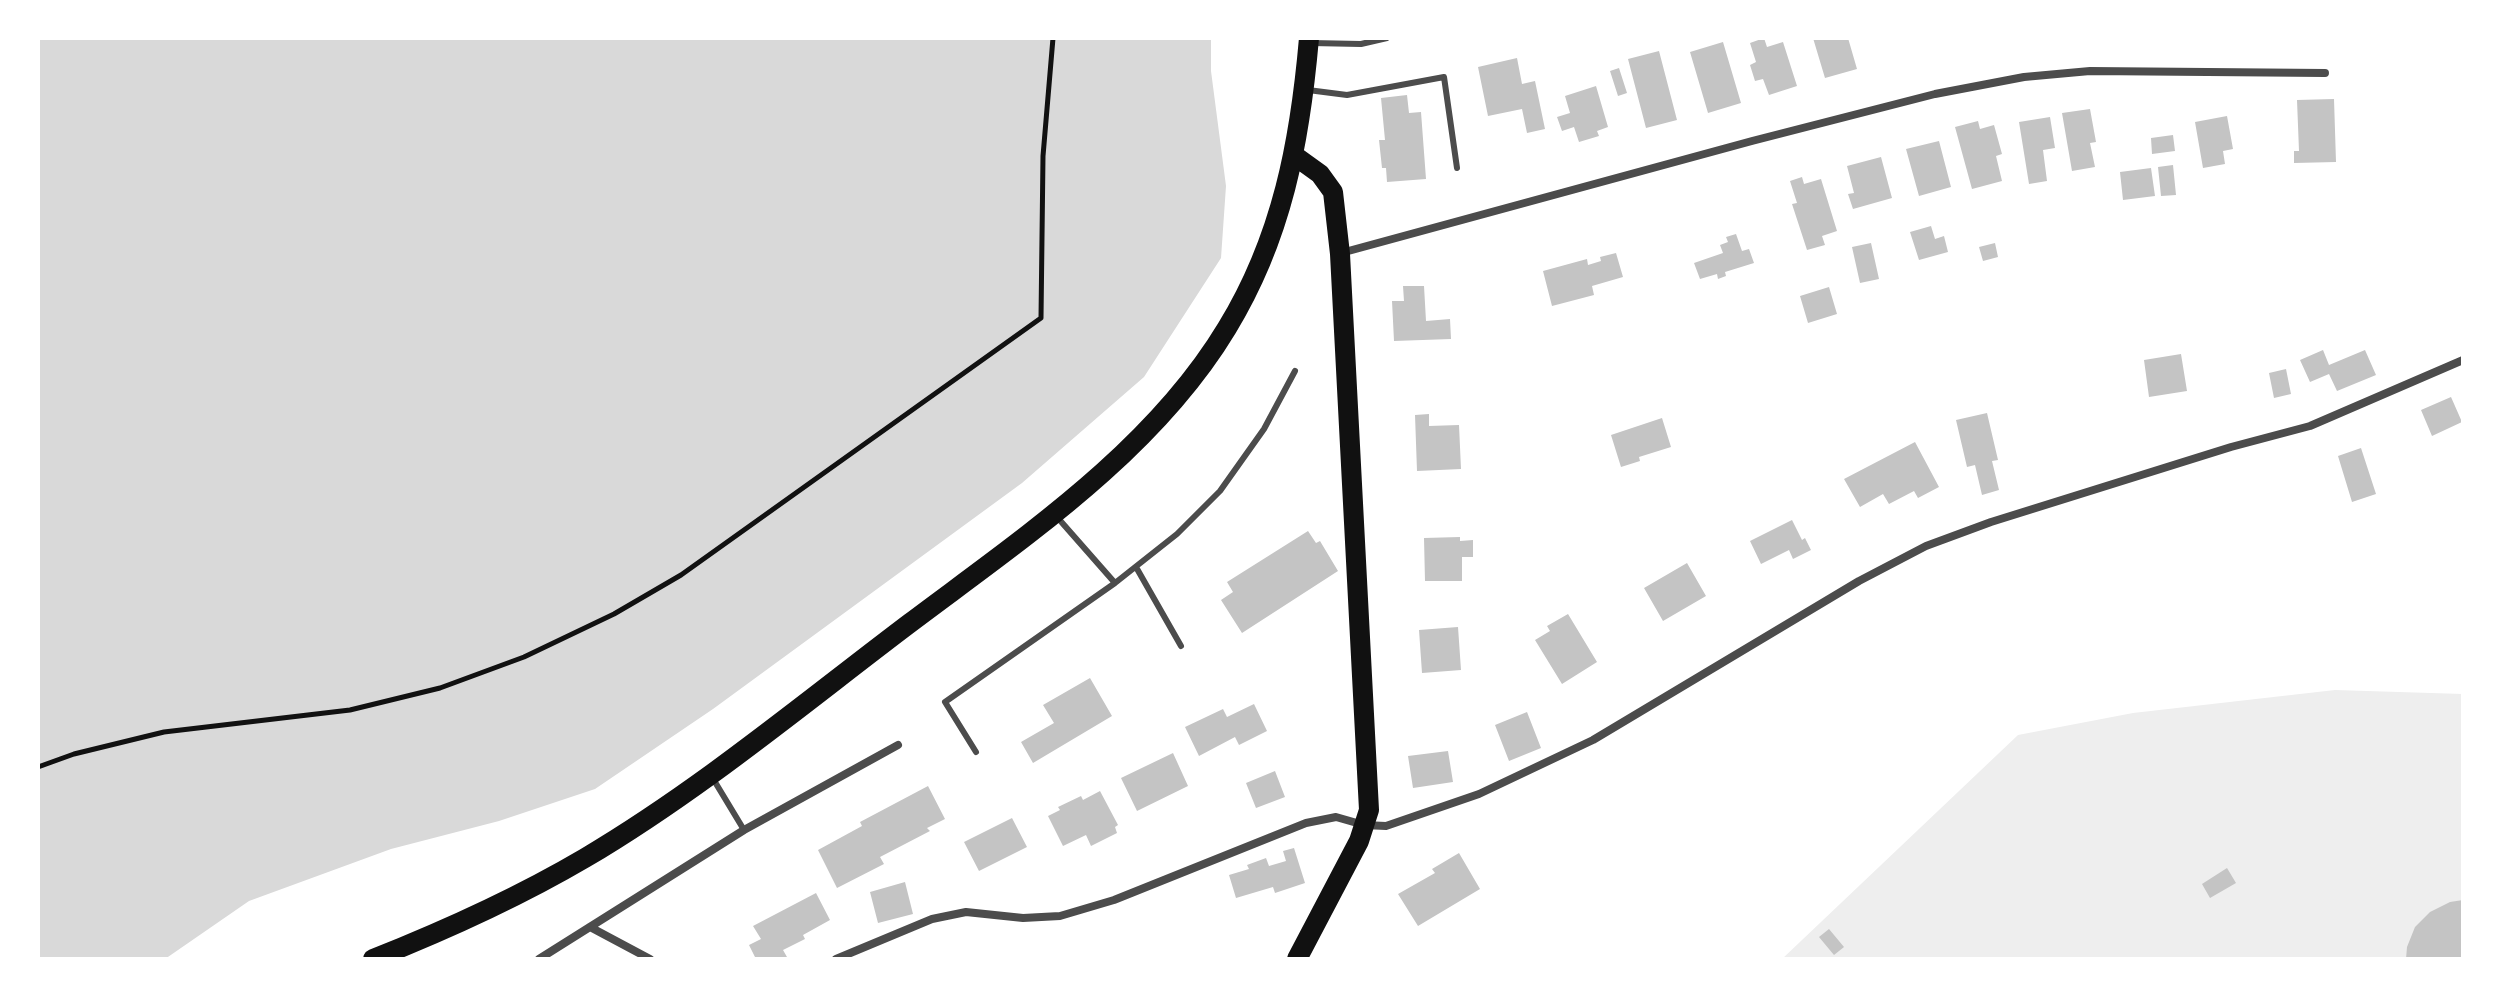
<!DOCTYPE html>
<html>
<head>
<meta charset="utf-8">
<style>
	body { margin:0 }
	#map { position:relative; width:2501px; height:997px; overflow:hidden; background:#fff; font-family:"Noto Sans",sans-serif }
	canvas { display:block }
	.frame { position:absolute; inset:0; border:40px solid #fff; pointer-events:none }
</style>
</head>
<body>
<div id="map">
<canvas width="2501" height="997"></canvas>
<div class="frame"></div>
</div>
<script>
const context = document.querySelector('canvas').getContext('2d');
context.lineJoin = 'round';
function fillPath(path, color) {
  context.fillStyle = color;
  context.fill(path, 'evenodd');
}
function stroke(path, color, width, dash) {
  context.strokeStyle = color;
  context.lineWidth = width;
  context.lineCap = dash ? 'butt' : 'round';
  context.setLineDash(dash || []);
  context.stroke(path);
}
fillPath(new Path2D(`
	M 2335,690 L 2463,694 L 2463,959 L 1782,959 L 2018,735 L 2133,713 Z`), '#eee');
fillPath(new Path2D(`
	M 38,38 L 1211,38 L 1211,71 L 1226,186 L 1221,258 L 1144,377 L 1022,483 L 713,709 L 595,789 L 499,821 L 391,849 L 249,901 L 165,959 L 38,959 Z`), '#d9d9d9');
fillPath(new Path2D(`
	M 1764,38 L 1767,47 L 1783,42 L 1797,86 L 1769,95 L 1763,79 L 1755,81 L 1750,65 L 1756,62 L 1750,43 Z
	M 1813,38 L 1848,38 L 1857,69 L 1825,78 Z
	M 1723,42 L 1741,103 L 1708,113 L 1690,52 Z
	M 1659,51 L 1677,120 L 1646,128 L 1628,59 Z
	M 1517,58 L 1522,84 L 1535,81 L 1545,129 L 1527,133 L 1522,109 L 1488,116 L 1478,67 Z
	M 1619,68 L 1627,93 L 1618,96 L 1610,71 Z
	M 1596,86 L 1608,127 L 1597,131 L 1599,136 L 1579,142 L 1574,127 L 1562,131 L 1557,117 L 1570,113 L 1565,96 Z
	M 1407,95 L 1409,113 L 1421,112 L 1426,179 L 1387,182 L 1386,168 L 1382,168 L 1379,140 L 1385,140 L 1381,98 Z
	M 2334,99 L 2336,162 L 2294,163 L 2294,151 L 2299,151 L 2297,100 Z
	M 2090,109 L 2096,142 L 2090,143 L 2095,167 L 2072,171 L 2062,113 Z
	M 2227,116 L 2233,149 L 2223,151 L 2225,164 L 2203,168 L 2195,122 Z
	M 2050,117 L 2055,148 L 2043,150 L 2047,181 L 2029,184 L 2019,122 Z
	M 1978,121 L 1980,129 L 1994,125 L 2002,154 L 1996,156 L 2002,181 L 1972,189 L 1955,127 Z
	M 2173,135 L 2175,151 L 2152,154 L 2151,138 Z
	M 1939,141 L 1951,187 L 1919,196 L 1906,149 Z
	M 1881,157 L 1892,198 L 1853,209 L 1848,194 L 1854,193 L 1847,166 Z
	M 2173,165 L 2176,195 L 2161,196 L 2158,167 Z
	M 2151,168 L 2155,196 L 2123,200 L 2120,172 Z
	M 1802,177 L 1804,184 L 1821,179 L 1837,231 L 1822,236 L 1825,245 L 1807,250 L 1792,204 L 1797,203 L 1790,181 Z
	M 1931,226 L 1935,239 L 1944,236 L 1948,252 L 1919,260 L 1910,232 Z
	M 1736,234 L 1742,251 L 1749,249 L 1754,263 L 1725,272 L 1726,276 L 1718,279 L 1717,274 L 1700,279 L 1694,263 L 1723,253 L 1720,245 L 1728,242 L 1726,237 Z
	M 1871,243 L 1879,279 L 1860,283 L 1852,247 Z
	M 1995,243 L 1998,257 L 1983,261 L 1979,247 Z
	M 1616,253 L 1623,277 L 1592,286 L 1594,295 L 1552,306 L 1543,271 L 1587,259 L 1588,265 L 1601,261 L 1600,257 Z
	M 1403,286 L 1424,286 L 1426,321 L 1450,319 L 1451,339 L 1394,341 L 1392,301 L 1404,301 Z
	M 1829,287 L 1837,314 L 1808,323 L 1800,296 Z
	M 2323,350 L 2329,365 L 2365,350 L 2376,375 L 2337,391 L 2329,374 L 2310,382 L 2300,360 Z
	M 2181,354 L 2187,391 L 2149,397 L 2144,360 Z
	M 2286,369 L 2291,394 L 2274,398 L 2269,373 Z
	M 2451,397 L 2462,422 L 2432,436 L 2421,410 Z
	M 1987,413 L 1998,460 L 1992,461 L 1999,490 L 1982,495 L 1975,465 L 1967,467 L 1956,420 Z
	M 1429,414 L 1429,426 L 1459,425 L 1461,469 L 1417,471 L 1415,415 Z
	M 1662,418 L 1671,447 L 1639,457 L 1640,461 L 1621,467 L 1611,435 Z
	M 1915,442 L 1939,487 L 1918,498 L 1914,491 L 1889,504 L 1883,494 L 1860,507 L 1844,479 Z
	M 2361,448 L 2376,494 L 2352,502 L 2338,456 Z
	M 1792,520 L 1802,540 L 1805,538 L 1811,550 L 1793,559 L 1789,550 L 1761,564 L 1750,541 Z
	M 1308,531 L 1316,543 L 1320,541 L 1338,571 L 1242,633 L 1221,600 L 1233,592 L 1227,582 Z
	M 1460,537 L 1460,541 L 1473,540 L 1473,557 L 1462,557 L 1462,581 L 1425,581 L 1424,538 Z
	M 1687,563 L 1706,596 L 1663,621 L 1644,588 Z
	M 1568,614 L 1597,662 L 1562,684 L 1535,640 L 1550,631 L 1547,626 Z
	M 1458,627 L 1461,670 L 1422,673 L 1419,630 Z
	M 1090,678 L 1112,716 L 1033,763 L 1021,742 L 1054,723 L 1043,705 Z
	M 1254,704 L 1267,731 L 1239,745 L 1235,737 L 1199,756 L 1185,727 L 1223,709 L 1227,717 Z
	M 1527,712 L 1541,748 L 1509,761 L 1495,725 Z
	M 1448,751 L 1453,782 L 1413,788 L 1408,756 Z
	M 1173,753 L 1188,786 L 1137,811 L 1121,778 Z
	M 1275,771 L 1285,797 L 1256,808 L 1246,783 Z
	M 928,786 L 945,819 L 927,828 L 930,831 L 880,857 L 884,864 L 837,888 L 818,850 L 862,826 L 860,822 Z
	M 1100,791 L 1118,825 L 1115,827 L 1117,833 L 1091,846 L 1086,835 L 1063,846 L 1048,816 L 1060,810 L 1058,807 L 1081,796 L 1083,800 Z
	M 1012,818 L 1027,847 L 979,871 L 964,842 Z
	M 1294,848 L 1305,883 L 1275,893 L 1273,887 L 1236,898 L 1229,875 L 1249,869 L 1247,865 L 1266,858 L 1269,866 L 1286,861 L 1283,851 Z
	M 1459,853 L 1480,889 L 1418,926 L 1398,894 L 1435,873 L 1432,869 Z
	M 2227,868 L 2236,883 L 2210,898 L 2202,884 Z
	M 905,882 L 913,914 L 878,923 L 870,892 Z
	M 816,893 L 830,920 L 803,935 L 805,939 L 783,950 L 787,957 L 784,959 L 756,959 L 749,945 L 761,939 L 753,926 Z
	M 2463,900 L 2463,959 L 2406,959 L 2407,947 L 2415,927 L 2430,912 L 2450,902 Z
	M 1829,929 L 1844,947 L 1834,955 L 1819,937 Z`), '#c4c4c4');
stroke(new Path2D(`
	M 38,767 L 74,754 L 164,732 L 350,710 L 440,688 L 524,657 L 614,614 L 681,575 L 1041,318 L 1043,156 L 1053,38`), '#111', 5);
stroke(new Path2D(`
	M 1311,43 L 1361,44 L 1387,38
	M 1308,90 L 1347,95 L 1444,77 L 1457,168
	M 1057,517 L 1115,583
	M 1136,567 L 1181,646
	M 976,752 L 945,702 L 1115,583 L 1177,534 L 1220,491 L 1264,429 L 1295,371
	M 712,777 L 744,830`), '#4c4c4c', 6);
stroke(new Path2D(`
	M 1341,253 L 1752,141 L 1935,94 L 2024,77 L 2090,71 L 2325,73
	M 590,927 L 650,959
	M 539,959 L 744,830 L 898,745
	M 836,959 L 932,919 L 966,912 L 1023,918 L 1060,916 L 1114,900 L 1306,823 L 1336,817 L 1364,825 L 1386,826 L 1479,794 L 1593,740 L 1859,581 L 1926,546 L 1991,522 L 2231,447 L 2310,426 L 2463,360`), '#4c4c4c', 8);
stroke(new Path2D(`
	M 1295,156 L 1320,174 L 1333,192 L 1340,254 L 1369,810 L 1359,841 L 1297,959
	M 373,959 C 446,930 517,898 585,858 C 700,790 804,703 910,623 C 1023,538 1153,451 1227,328 C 1282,238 1300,142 1309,38`), '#111', 20);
</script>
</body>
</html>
